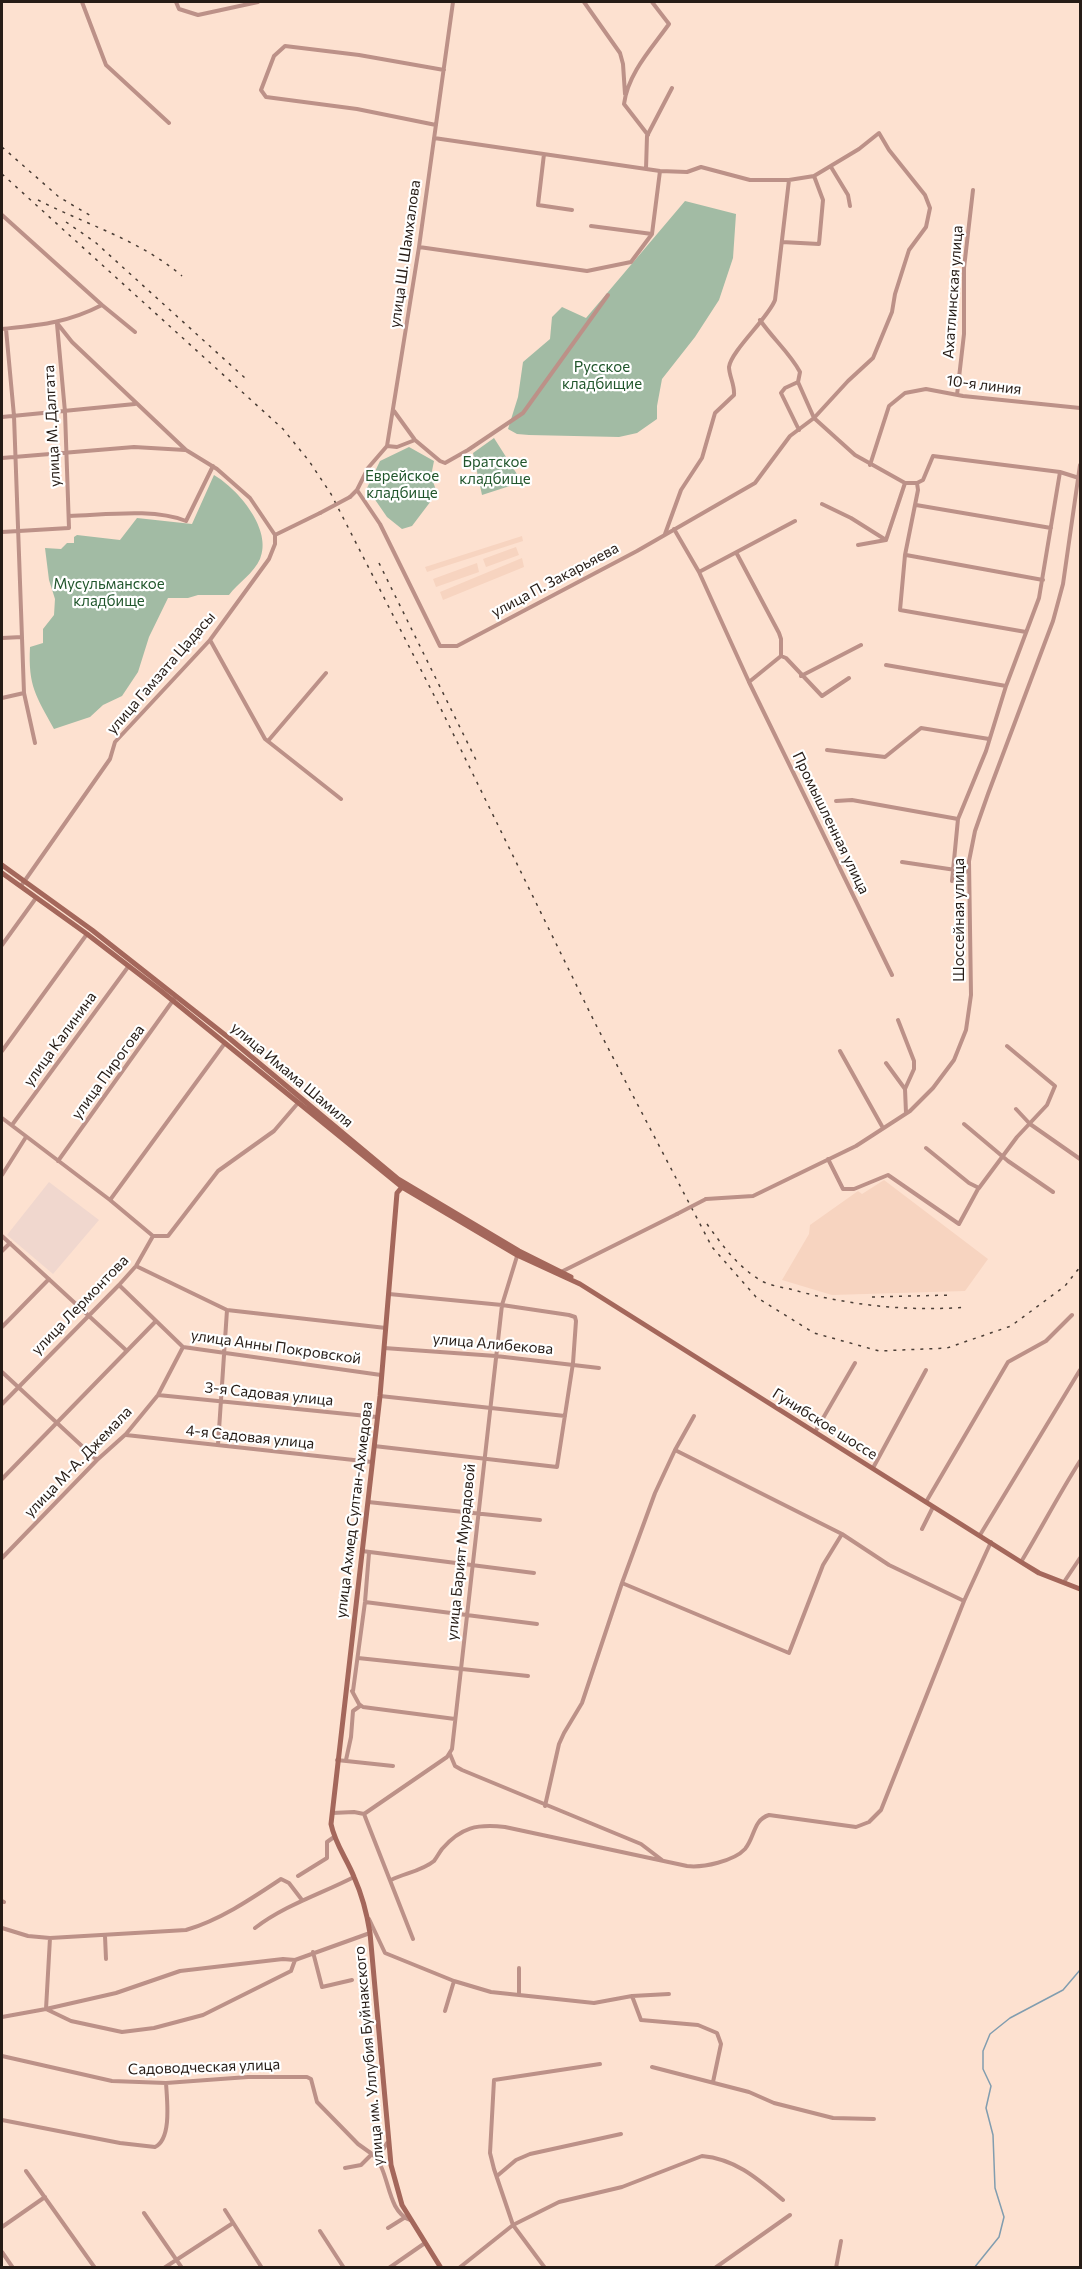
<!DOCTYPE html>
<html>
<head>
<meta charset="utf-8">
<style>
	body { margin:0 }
	#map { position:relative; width:1082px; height:2269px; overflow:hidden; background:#fde1d0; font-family:Commissioner,sans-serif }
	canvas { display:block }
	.frame { position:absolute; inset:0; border:3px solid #261c16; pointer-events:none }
</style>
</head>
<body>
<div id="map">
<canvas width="1082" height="2269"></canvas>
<div class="frame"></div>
</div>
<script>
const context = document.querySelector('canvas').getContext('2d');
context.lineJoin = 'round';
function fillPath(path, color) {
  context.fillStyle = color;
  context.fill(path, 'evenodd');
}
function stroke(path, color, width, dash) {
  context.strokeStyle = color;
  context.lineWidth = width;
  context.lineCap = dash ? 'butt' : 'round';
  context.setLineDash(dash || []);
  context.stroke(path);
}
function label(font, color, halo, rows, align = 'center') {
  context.font = font + ' Commissioner,sans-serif';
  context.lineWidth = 4.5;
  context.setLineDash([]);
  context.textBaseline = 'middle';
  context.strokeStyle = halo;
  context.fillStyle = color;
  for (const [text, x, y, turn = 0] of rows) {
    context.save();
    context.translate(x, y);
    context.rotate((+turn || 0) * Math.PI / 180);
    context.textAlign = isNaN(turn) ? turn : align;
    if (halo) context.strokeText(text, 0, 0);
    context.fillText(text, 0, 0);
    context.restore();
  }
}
fillPath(new Path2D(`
	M 522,536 L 523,541 L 427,572 L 425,567 Z
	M 516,547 L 519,555 L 486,567 L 483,559 Z
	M 522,558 L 524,567 L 443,600 L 440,592 Z
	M 477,563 L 479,572 L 436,587 L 433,579 Z
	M 884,1180 L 988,1259 L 965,1291 L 832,1295 L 782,1280 L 809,1234 L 810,1225 L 858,1191 L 862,1194 Z`), '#f7d4c0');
fillPath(new Path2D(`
	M 49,1182 L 99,1220 L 53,1274 L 7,1235 Z`), '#f0d7ce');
fillPath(new Path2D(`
	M 685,201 L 736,214 L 733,258 L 719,300 L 695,337 L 662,379 L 657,406 L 657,419 L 637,433 L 619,437 L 529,435 L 517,434 L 508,429 L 518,397 L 523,362 L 550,339 L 552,317 L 562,307 L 586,318 Z
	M 494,438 L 522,482 L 482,495 L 473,453 Z
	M 409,447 L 434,461 L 431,476 L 437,493 L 412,526 L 402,529 L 387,517 L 367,488 L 380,461 Z
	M 214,475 C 238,489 273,530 260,559 C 254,573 238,583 229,595 L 198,595 L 188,598 L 168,598 L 149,637 L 138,672 L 122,696 L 103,705 L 90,717 L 54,729 C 36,696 28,686 30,647 L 43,643 L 43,629 L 54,615 L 55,599 L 49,580 L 45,548 L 61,549 L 67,543 L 74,543 L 74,537 L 77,535 L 120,540 L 137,518 L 192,524 Z`), '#a2bba4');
stroke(new Path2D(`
	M 974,2268 L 999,2237 L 1004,2217 L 995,2188 L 993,2135 L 986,2108 L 991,2086 L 983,2069 L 983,2051 L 990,2034 L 1010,2018 L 1063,1990 L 1080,1970`), '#819daf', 1.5);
stroke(new Path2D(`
	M 82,2 L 106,65 L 169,123
	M 176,2 L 179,9 L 198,15 L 258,2
	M 584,2 L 620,53 L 623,64 L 625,94
	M 436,125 L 357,109 L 266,97 L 261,90 L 274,56 L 285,46 L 359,55 L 444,70
	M 648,135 L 624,104 C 628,73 652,48 669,24 L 652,2
	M 434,138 L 660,171 L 687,172 L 701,167 L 750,180 L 789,180 L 814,176 L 859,149 L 879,133 L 889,150 L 925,195 L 930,208 L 926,227 L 909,250 L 895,294 L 892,312 L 873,358 L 848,381 L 814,418 L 855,455 L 905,483 L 886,540 L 858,545
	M 544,154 L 538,205 L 572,210
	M 831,167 L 848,195 L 850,206
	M 646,169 L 647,136 L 672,88
	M 2,215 L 102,305 L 135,332
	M 591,226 L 652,234
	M 782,242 L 819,244 L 823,200 L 814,176
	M 419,247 L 587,271 L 631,262 L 652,234 L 660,171
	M 2,329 C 40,325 67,323 102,305
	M 6,329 L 14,416 L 24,693 L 35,743
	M 798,382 L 785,388 L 781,393 L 799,430
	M 957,395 L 964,334 L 964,268 L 973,190
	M 394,411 L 415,440 L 440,461 L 445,463 L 468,450 L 523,413 L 608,295
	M 2,417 L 135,404
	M 387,446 L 397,447 L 415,440
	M 2,458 L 134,447 L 185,450
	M 870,465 L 889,406 L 905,393 L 926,389 L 963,396 L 1080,408
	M 905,483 L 917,483 L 923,480 L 933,456 L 1060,472 L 1079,478
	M 917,483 L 918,490 L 905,555 L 900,610 L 1026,632
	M 357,490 L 380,524 L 440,646 L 457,646 L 637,551 L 755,483 L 790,436 L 814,418 L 798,382 L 800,372 C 790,353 773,339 760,320
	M 350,497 L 357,490 L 368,468 L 387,446 L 419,247 L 453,2
	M 822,504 L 851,518 L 886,540
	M 916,505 L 1051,528
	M 69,516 C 105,515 153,508 186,521 L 213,466
	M 674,529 L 699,572 L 749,682 L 892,975
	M 2,532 L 69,528 L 65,412 L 57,324
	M 665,534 L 681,490 L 702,458 L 715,413 L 734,395 C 735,385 729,376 729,367 C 731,351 769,317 775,300 L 789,180
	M 275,535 L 320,513
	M 737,554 L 779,633 L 781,639 L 781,656
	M 906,555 L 1043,580
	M 699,572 L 795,521
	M 2,638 L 22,637
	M 210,640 L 265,739 L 341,799
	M 886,665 L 1006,686
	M 801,676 L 861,645
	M 749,682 L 781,656 L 786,658 L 822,696 L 849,678
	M 2,698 L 24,693
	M 268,741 L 326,673
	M 827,750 L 885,757 L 921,728 L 989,739
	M 836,801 L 852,800 L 958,819
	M 902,862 L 969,872
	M 952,881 L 958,819 L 986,751 L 1006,686 L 1039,598 L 1060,472
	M 21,886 L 110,759 L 115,742 L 210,640 L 269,559 L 275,544 L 275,535 L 250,498 L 217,469 L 186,450 L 72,342 L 57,323
	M 2,945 L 36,898
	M 898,1020 L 914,1061 L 914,1069 L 905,1089 L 906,1113
	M 2,1051 L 87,934
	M 840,1051 L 883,1128
	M 886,1063 L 905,1089
	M 1016,1109 L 1030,1124 L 1080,1159
	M 2,1118 L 110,1200 L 153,1236
	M 964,1124 L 1008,1161 L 1053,1192
	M 12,1125 L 128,967
	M 926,1148 L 969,1183 L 979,1188 L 1017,1137 L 1047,1105 L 1055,1086 L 1007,1046
	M 828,1159 L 843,1189 L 854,1189 L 888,1175 L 959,1224 L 978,1189
	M 58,1161 L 174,999
	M 2,1175 L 26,1137
	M 706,1199 L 753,1196 L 856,1146 L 910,1111 L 933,1088 L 954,1060 L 966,1030 L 971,995 L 969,861 L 975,831 L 988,794 L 1053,621 L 1063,584 L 1080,465
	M 110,1200 L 225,1043
	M 2,1236 L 127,1351
	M 153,1236 L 168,1236 L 218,1171 L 274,1131 L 298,1103
	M 2,1251 L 10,1243
	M 136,1266 L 227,1310 L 386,1328
	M 561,1272 L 677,1214
	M 119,1285 L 183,1347 L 381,1375
	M 2,1327 L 49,1279
	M 384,1348 L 496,1356 L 599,1368
	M 2,1372 L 97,1460
	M 158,1395 L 377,1417
	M 380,1396 L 565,1416
	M 2,1404 L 119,1285 L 136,1266 L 153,1236
	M 815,1432 L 855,1363
	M 126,1435 L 372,1462
	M 218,1445 L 227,1310
	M 374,1446 L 557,1467 L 573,1363 L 576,1321 L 575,1317 L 569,1315 L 502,1305 L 389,1294
	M 675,1450 L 842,1534 L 889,1565 L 964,1601
	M 873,1468 L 926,1370
	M 2,1479 L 156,1321
	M 368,1502 L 540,1520
	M 926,1502 L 1008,1362 L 1046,1341 L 1072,1315
	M 922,1529 L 933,1507
	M 980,1535 L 1080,1370
	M 362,1551 L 534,1573
	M 2,1558 L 97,1460 L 126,1434 L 158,1395 L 183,1347
	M 1021,1562 C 1041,1529 1059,1494 1080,1461
	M 1064,1582 L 1080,1558
	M 622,1583 L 789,1653 L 823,1565 L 842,1534
	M 365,1602 L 537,1624
	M 358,1658 L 528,1676
	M 352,1691 L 359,1704 L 363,1707 L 455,1719
	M 353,1691 L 365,1602 L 369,1553
	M 450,1754 L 455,1766 L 462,1770 L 641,1844 L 662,1860
	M 337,1760 L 393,1766
	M 346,1760 L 351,1737 L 353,1711 L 360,1706
	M 545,1806 L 559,1744 L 564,1733 L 582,1703 L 622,1583 L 655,1493 L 675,1450 L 694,1416
	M 332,1813 L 354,1812 L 364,1814 L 413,1939
	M 364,1814 L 447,1757 L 452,1749 L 502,1305 L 518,1253
	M 298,1876 L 327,1858 L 327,1842 L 334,1837
	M 391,1880 C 405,1873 422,1871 434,1861 C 437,1857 439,1853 442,1849 C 461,1827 477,1824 505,1827 L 687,1866 C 703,1868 734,1861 745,1849 C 755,1837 753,1820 769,1815 L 856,1827 L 869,1822 L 881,1810 L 964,1601 L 991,1542
	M 2,1901 L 4,1902
	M 369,1919 L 385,1953 L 454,1981 L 491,1992 L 594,2003 L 632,1996 L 669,1994
	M 2,1928 L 28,1936 L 50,1938 L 186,1930 C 220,1920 251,1899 281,1879 L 289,1883 L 302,1900
	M 255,1928 C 285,1905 321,1894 354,1877
	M 105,1936 L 106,1959
	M 50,1938 L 46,2009 L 116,1993 L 180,1971 L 283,1959 L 295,1960
	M 313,1952 L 322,1987 L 352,1980
	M 519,1995 L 519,1968
	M 632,1996 L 641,2020 L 698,2025 L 717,2033 L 721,2044 L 713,2082
	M 445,2011 L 454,1981
	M 2,2017 L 46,2009 L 71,2021 L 122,2032 L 154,2028 L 203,2015 L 291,1971 L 295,1960 L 370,1933
	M 2,2056 L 112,2081 L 166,2083 L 248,2077 L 307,2077 L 311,2079 L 317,2102 L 358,2144 L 372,2154 L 381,2153 L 387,2143
	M 652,2067 L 749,2092 L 774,2103 L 833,2118 L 874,2119
	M 2,2120 L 120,2143 L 155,2147 C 172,2139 167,2100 166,2083
	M 345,2168 L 361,2165 L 372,2154 C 391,2170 385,2210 410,2220
	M 26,2171 L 95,2268
	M 497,2176 L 516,2160 L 530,2154 L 621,2134
	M 225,2210 L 262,2268
	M 144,2213 L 182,2268
	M 2,2227 L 45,2197
	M 388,2228 L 404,2218
	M 320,2231 L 344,2268
	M 2,2252 L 13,2268
	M 164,2268 L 233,2223
	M 389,2268 L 425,2243
	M 459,2268 L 513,2225 L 559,2202 L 622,2187 L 702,2156 C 736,2159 758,2179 783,2200
	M 545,2268 L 513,2225 L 494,2169 L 490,2153 L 494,2080 L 600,2064
	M 715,2268 L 790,2215
	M 836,2268 L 841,2241`), '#bc9188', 4);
stroke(new Path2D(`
	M 2,865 L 92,930 L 229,1038 L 398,1179 L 519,1251 L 571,1277
	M 2,873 L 87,934 L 161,991 L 402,1187 L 517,1255 L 580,1284 L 1021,1562 L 1039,1573 L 1080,1589
	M 402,1187 L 397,1193 L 380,1396 L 331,1824 C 335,1844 347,1859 354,1877 C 362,1895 367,1914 370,1933 L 391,2165 L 402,2205 L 441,2268`), '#a4675b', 5);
stroke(new Path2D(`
	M 2,147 L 59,197 L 91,216
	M 2,174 L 283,429 L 309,461 L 331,494 L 441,709 L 595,1023 L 712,1247 L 756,1297 L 814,1333 L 879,1351 L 947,1348 L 1011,1326 L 1065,1286 L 1080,1267
	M 38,200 C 87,225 140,240 182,276
	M 66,222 L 95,242 L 245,378
	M 379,563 L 477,762
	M 707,1224 C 722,1245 737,1266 760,1280 C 768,1285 780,1287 790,1289 C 846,1305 908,1312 967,1307
	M 872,1297 L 953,1295`), '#4b3e36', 1.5, [3, 6]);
stroke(new Path2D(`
	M 320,513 L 350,497
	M 677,1214 L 706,1199`), '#bc9188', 4);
label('15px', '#261c16', '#fff', [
	["улица Ш. Шамхалова",405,254,-82],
	["Ахатлинская улица",953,292,-86],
	["10-я линия",984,385,7],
	["улица М. Далгата",52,426,-93],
	["улица П. Закарьяева",555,580,-28],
	["улица Гамзата Цадасы",161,673,-49],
	["Промышленная улица",831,823,64],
	["Шоссейная улица",959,920,-90],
	["улица Калинина",60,1039,-54],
	["улица Пирогова",108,1072,-54],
	["улица Имама Шамиля",292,1075,40],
	["улица Лермонтова",80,1305,-46],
	["улица Алибекова",493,1344,5],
	["улица Анны Покровской",276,1347,8],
	["3-я Садовая улица",269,1394,6],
	["Гунибское шоссе",825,1424,32],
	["4-я Садовая улица",250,1437,6],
	["улица М-А. Джемала",78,1462,-46],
	["улица Ахмед Султан-Ахмедова",354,1510,-83],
	["улица Барият Мурадовой",461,1552,-84],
	["улица им. Уллубия Буйнакского",369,2056,-95],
	["Садоводческая улица",204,2067,-2]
]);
label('15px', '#21562c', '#fff', [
	["Русское",602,367],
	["кладбищие",602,384],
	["Братское",495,462],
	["кладбище",495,479],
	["Еврейское",402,476],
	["кладбище",402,493],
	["Мусульманское",109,584],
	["кладбище",109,601]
]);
</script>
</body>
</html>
